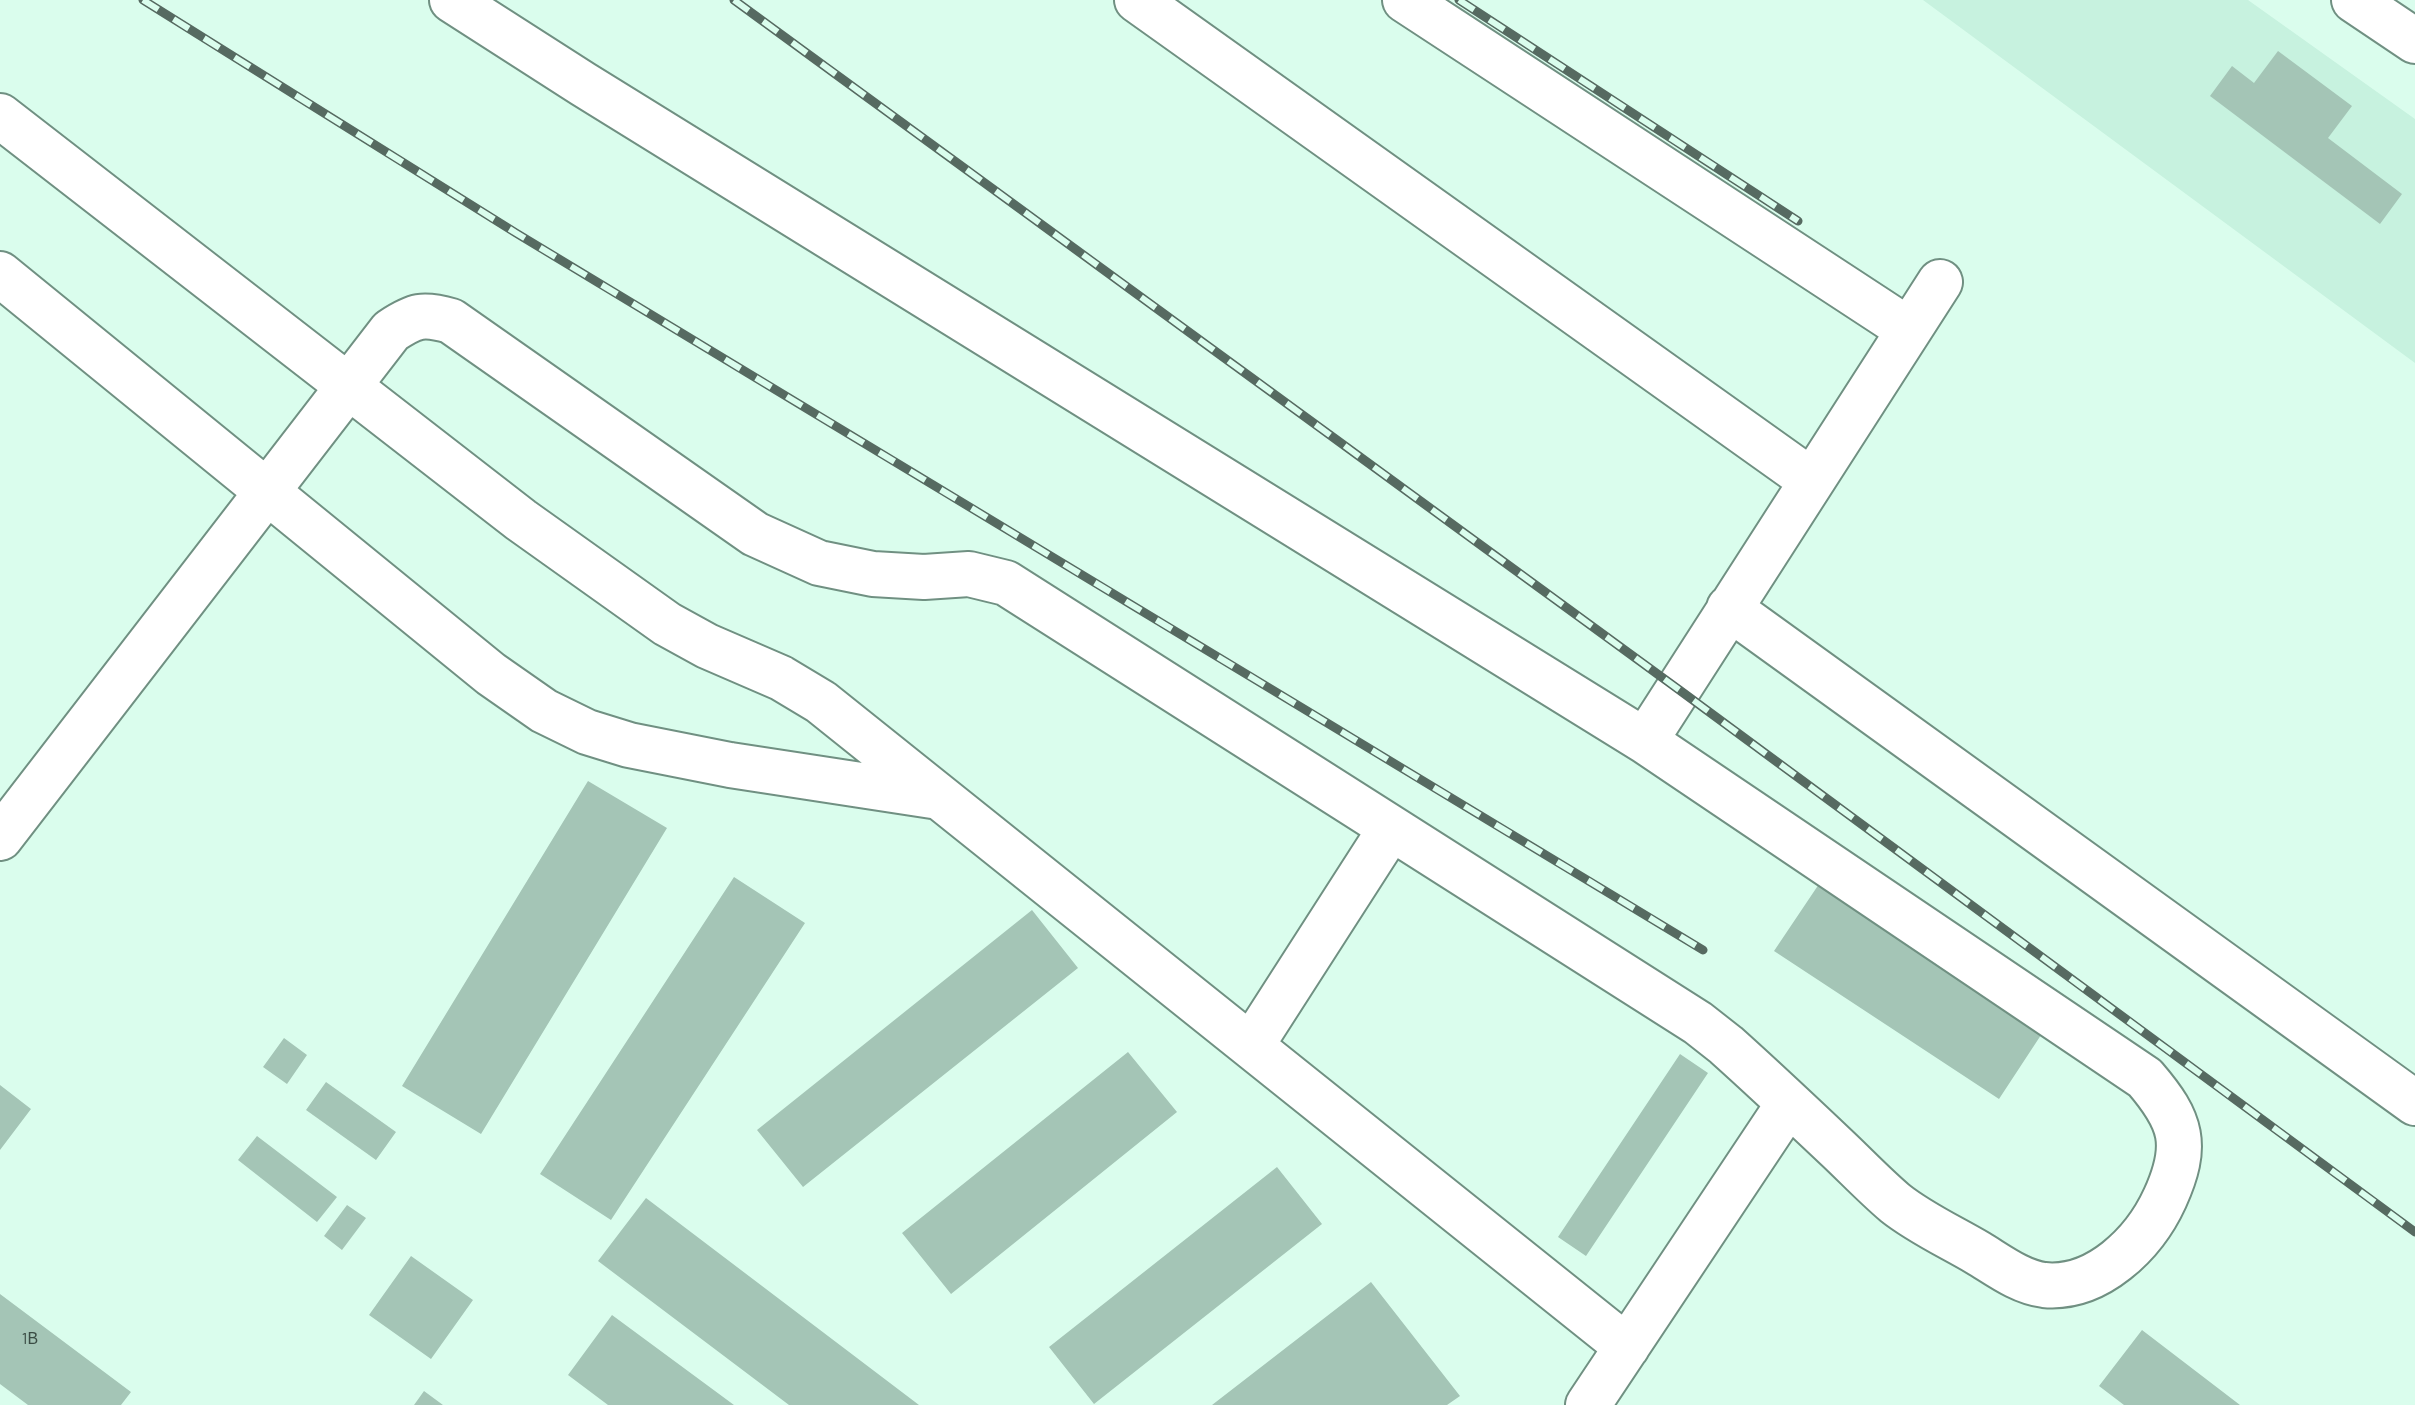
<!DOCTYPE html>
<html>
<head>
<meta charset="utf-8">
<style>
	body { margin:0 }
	canvas { display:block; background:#dafded }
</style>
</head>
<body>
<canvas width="2415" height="1405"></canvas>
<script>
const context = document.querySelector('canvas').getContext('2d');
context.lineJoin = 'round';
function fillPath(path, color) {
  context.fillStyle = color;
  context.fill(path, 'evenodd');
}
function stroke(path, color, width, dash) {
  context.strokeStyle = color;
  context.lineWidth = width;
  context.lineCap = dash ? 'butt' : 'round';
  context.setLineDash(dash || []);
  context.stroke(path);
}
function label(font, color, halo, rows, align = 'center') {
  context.font = font + ' Barlow,sans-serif';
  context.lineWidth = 6;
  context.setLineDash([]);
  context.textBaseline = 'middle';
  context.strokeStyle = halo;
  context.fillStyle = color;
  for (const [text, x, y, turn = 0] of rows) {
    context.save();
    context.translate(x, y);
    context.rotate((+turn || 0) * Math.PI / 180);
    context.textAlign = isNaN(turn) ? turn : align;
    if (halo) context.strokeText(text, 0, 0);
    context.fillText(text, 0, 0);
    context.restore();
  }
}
fillPath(new Path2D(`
	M 1923,0 L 2248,0 L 2415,119 L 2415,363 Z`), '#c7f2df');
fillPath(new Path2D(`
	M 2278,51 L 2352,106 L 2328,138 L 2402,194 L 2380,224 L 2210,96 L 2232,66 L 2254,83 Z
	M 588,781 L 667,828 L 481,1134 L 402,1086 Z
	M 734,877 L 805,923 L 611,1220 L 540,1174 Z
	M 1819,884 L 2043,1032 L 1999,1099 L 1774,951 Z
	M 1032,910 L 1078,968 L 803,1187 L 757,1130 Z
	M 284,1038 L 307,1055 L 287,1084 L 263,1067 Z
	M 1128,1052 L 1177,1112 L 951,1294 L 902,1233 Z
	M 1680,1054 L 1708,1073 L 1586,1256 L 1558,1237 Z
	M 326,1082 L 396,1132 L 376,1160 L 306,1110 Z
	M 0,1085 L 31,1109 L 0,1150 Z
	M 257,1136 L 337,1197 L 317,1222 L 238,1160 Z
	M 1277,1167 L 1322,1224 L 1094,1404 L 1049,1347 Z
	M 646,1198 L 919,1405 L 789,1405 L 598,1261 Z
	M 347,1205 L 366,1218 L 342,1250 L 324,1236 Z
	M 411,1256 L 473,1300 L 431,1359 L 369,1315 Z
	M 1371,1282 L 1460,1396 L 1447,1405 L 1212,1405 Z
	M 0,1294 L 131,1392 L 121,1405 L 28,1405 L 0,1384 Z
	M 612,1315 L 734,1405 L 608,1405 L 568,1375 Z
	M 2142,1330 L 2240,1405 L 2124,1405 L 2099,1386 Z
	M 424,1391 L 443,1405 L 414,1405 Z`), '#a4c5b6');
const minor = new Path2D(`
	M 1137,0 L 1812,481
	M 1405,0 L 1909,330
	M 2354,0 L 2415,41
	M 0,116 L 521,520 L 667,624 L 707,646 L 781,678 L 821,702 L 1627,1347
	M 0,274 L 491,674 L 544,711 L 587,732 L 629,745 L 730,765 L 939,797
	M 1729,608 L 2415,1103
	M 1645,741 L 1940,282
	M 0,838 L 391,331 C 415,315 423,313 451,321 L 755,534 L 819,563 L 873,574 L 924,577 L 969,574 L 1006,583 L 1698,1023 L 1726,1045 C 1764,1079 1801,1114 1838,1149 C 1857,1167 1875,1186 1895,1203 C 1920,1223 1951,1237 1978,1253 C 1998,1265 2020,1282 2044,1285 C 2097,1290 2144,1244 2165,1198 C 2189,1145 2182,1121 2145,1078 L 1645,741 L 583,84 L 452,0
	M 1251,1046 L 1391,828
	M 1588,1405 L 1789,1103`);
stroke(minor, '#709082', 48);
stroke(minor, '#fff', 44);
const rail = new Path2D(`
	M 143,0 L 516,233 L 1703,950
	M 734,0 L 1678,689 L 2415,1232
	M 1459,0 L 1798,221`);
stroke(rail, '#566a61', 9);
stroke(rail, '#dafded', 6, [18]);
label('16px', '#3a4c44', null, [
	["1В",30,1339]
]);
</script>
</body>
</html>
